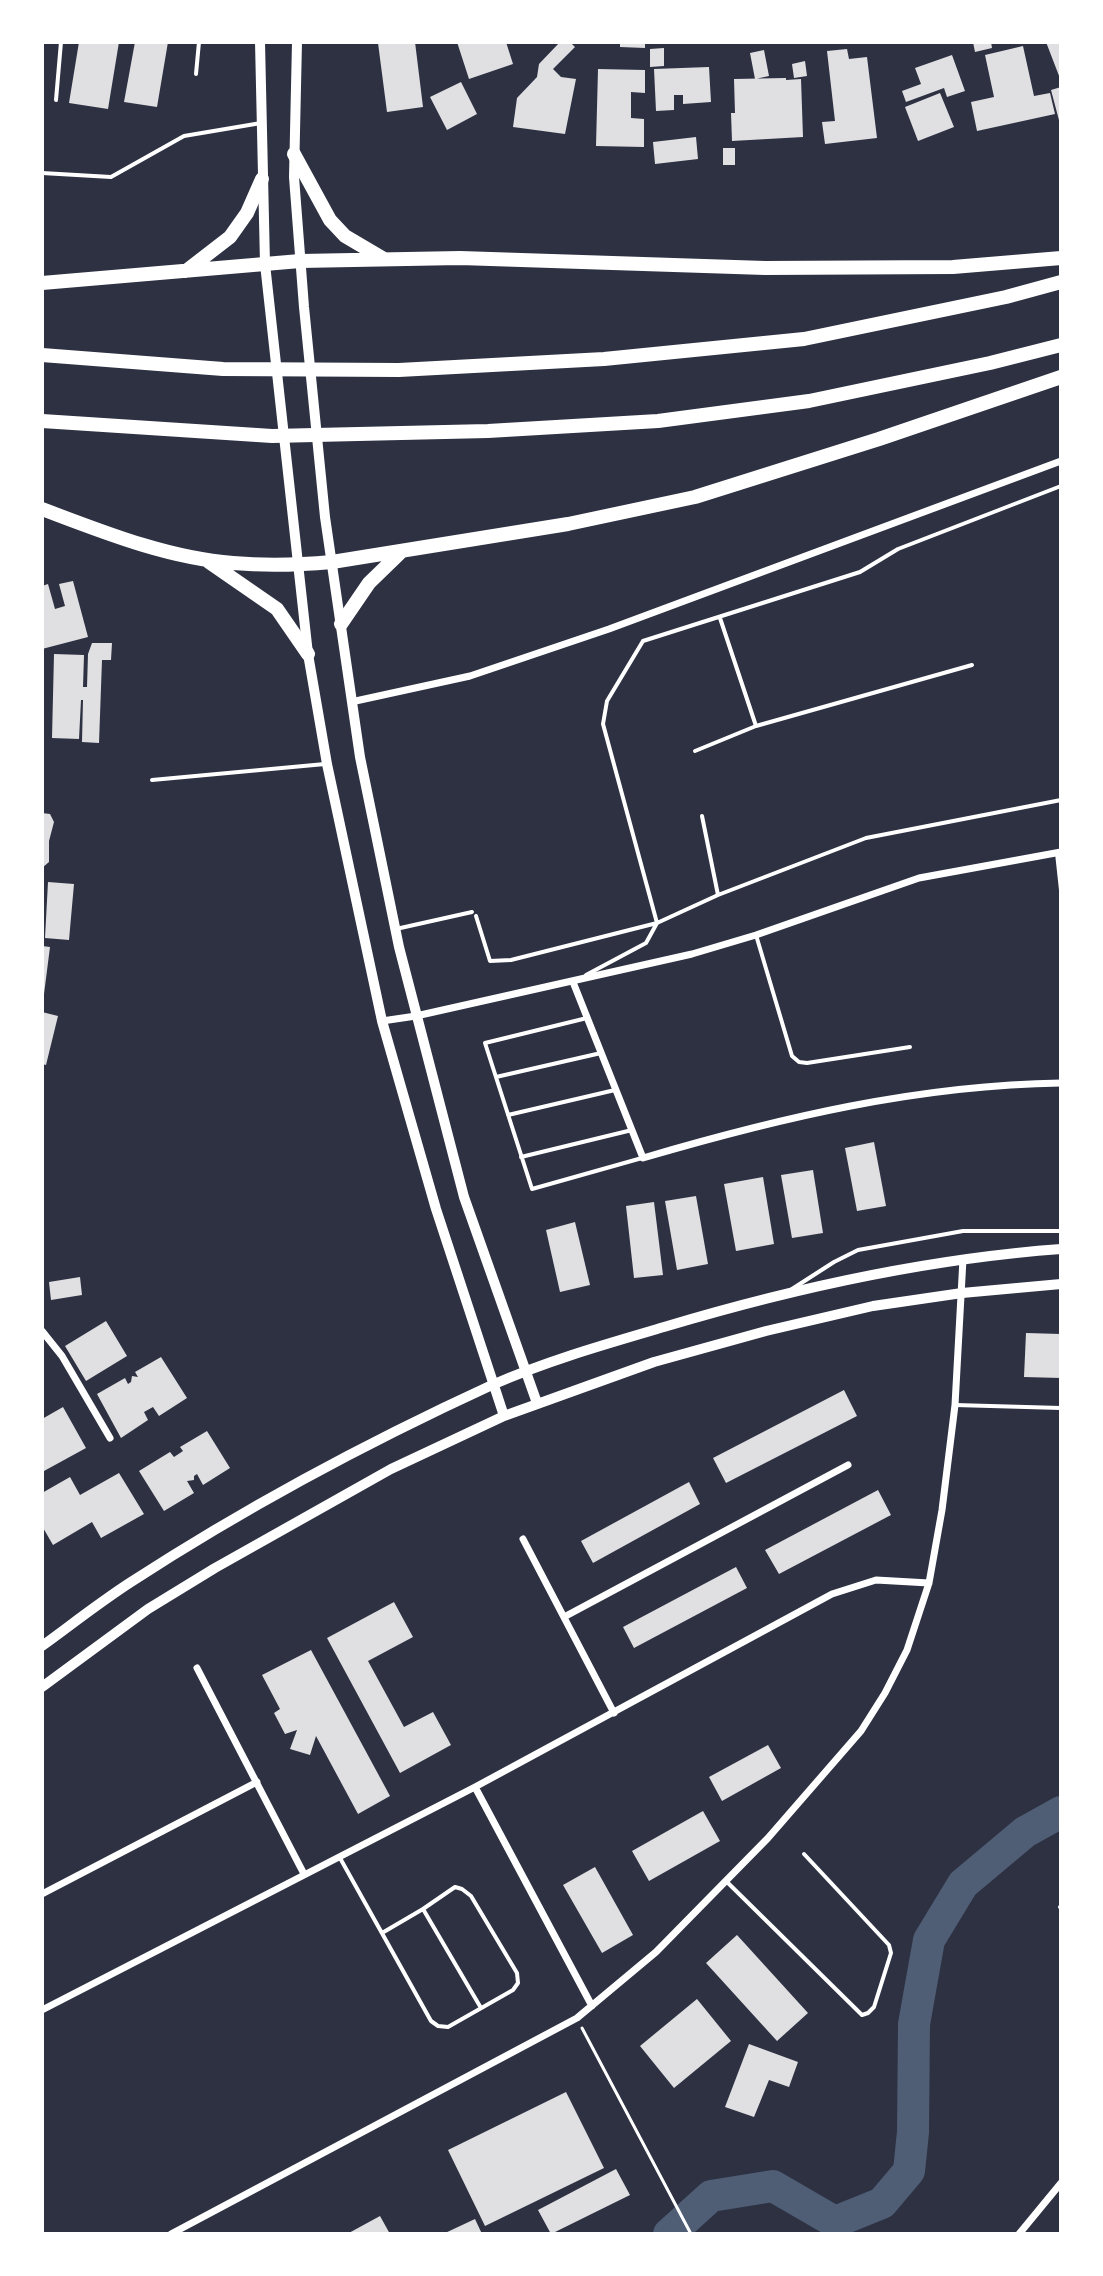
<!DOCTYPE html>
<html>
<head>
<meta charset="utf-8">
<style>
	body { margin:0 }
	#map { position:relative; width:1103px; height:2276px; overflow:hidden; background:#2d3142; font-family:Manrope,sans-serif }
	canvas { display:block }
	.frame { position:absolute; inset:0; border:44px solid #fff; pointer-events:none }
</style>
</head>
<body>
<div id="map">
<canvas width="1103" height="2276"></canvas>
<div class="frame"></div>
</div>
<script>
const context = document.querySelector('canvas').getContext('2d');
context.lineJoin = 'round';
function stroke(path, color, width, dash) {
  context.strokeStyle = color;
  context.lineWidth = width;
  context.lineCap = dash ? 'butt' : 'round';
  context.setLineDash(dash || []);
  context.stroke(path);
}
function fillPath(path, color) {
  context.fillStyle = color;
  context.fill(path, 'evenodd');
}
stroke(new Path2D(`
	M 669,2234 L 711,2196 L 773,2186 L 835,2222 L 882,2203 L 909,2171 L 913,2132 L 914,2024 L 929,1940 L 963,1884 L 1025,1832 L 1061,1812`), '#4f5d75', 32);
fillPath(new Path2D(`
	M 79,42 L 119,42 L 108,109 L 69,103 Z
	M 135,42 L 168,42 L 157,107 L 124,102 Z
	M 415,42 L 423,107 L 387,112 L 378,43 Z
	M 457,42 L 506,42 L 513,64 L 469,79 Z
	M 560,42 L 570,42 L 575,47 L 553,69 L 561,77 L 576,79 L 565,134 L 513,127 L 517,98 L 537,77 L 539,64 Z
	M 620,42 L 645,42 L 645,48 L 620,47 Z
	M 973,42 L 991,42 L 992,48 L 975,52 Z
	M 1046,42 L 1061,42 L 1061,81 Z
	M 1023,46 L 1034,96 L 1050,93 L 1055,114 L 977,131 L 971,102 L 994,97 L 985,55 Z
	M 664,48 L 664,66 L 650,67 L 650,49 Z
	M 847,49 L 849,59 L 867,57 L 877,138 L 825,144 L 822,122 L 835,121 L 827,51 Z
	M 764,50 L 769,76 L 755,79 L 750,53 Z
	M 952,55 L 965,91 L 947,97 L 944,88 L 906,102 L 902,91 L 921,84 L 915,68 Z
	M 805,61 L 807,76 L 794,78 L 792,64 Z
	M 709,67 L 711,102 L 683,104 L 683,95 L 674,95 L 674,110 L 656,111 L 654,69 Z
	M 598,69 L 645,70 L 645,93 L 631,92 L 631,118 L 644,119 L 644,147 L 596,146 Z
	M 786,78 L 786,80 L 801,79 L 803,137 L 732,141 L 731,113 L 735,113 L 734,79 Z
	M 461,82 L 477,114 L 447,130 L 430,97 Z
	M 1061,87 L 1061,124 L 1060,124 L 1051,90 Z
	M 940,93 L 954,127 L 918,141 L 905,107 Z
	M 696,137 L 698,159 L 655,164 L 653,142 Z
	M 723,148 L 735,148 L 735,165 L 723,165 Z
	M 73,581 L 88,637 L 42,649 L 42,586 L 48,584 L 55,609 L 65,606 L 59,584 Z
	M 92,643 L 112,643 L 111,660 L 102,660 L 99,743 L 82,742 L 83,700 L 81,700 L 79,739 L 52,738 L 54,654 L 84,655 L 83,687 L 87,687 L 88,654 Z
	M 42,813 L 50,814 L 54,822 L 49,841 L 49,862 L 42,868 Z
	M 48,882 L 74,884 L 69,940 L 45,938 Z
	M 42,946 L 50,947 L 44,994 L 42,994 Z
	M 42,1012 L 58,1016 L 46,1065 L 42,1064 Z
	M 874,1142 L 886,1206 L 857,1211 L 845,1148 Z
	M 813,1170 L 823,1233 L 792,1238 L 781,1175 Z
	M 763,1177 L 774,1244 L 736,1251 L 724,1184 Z
	M 696,1196 L 708,1264 L 677,1270 L 665,1201 Z
	M 654,1202 L 663,1275 L 634,1278 L 626,1206 Z
	M 575,1222 L 590,1285 L 560,1292 L 546,1230 Z
	M 80,1277 L 82,1295 L 51,1300 L 49,1282 Z
	M 106,1321 L 127,1356 L 86,1381 L 65,1346 Z
	M 1026,1333 L 1061,1334 L 1061,1378 L 1024,1377 Z
	M 161,1357 L 187,1398 L 159,1416 L 153,1407 L 144,1412 L 148,1420 L 121,1438 L 97,1394 L 125,1378 L 128,1384 L 131,1382 L 132,1376 L 138,1377 L 135,1372 Z
	M 844,1390 L 857,1416 L 726,1483 L 713,1458 Z
	M 63,1407 L 86,1448 L 44,1471 L 42,1467 L 42,1419 Z
	M 207,1431 L 230,1468 L 203,1485 L 197,1474 L 194,1476 L 194,1480 L 187,1481 L 194,1493 L 164,1511 L 139,1471 L 170,1452 L 174,1457 L 183,1451 L 180,1447 Z
	M 119,1473 L 144,1514 L 101,1538 L 92,1522 L 53,1545 L 42,1526 L 42,1493 L 70,1477 L 80,1495 Z
	M 689,1482 L 700,1504 L 593,1563 L 581,1541 Z
	M 878,1490 L 891,1515 L 779,1574 L 765,1550 Z
	M 736,1567 L 747,1588 L 634,1648 L 623,1627 Z
	M 394,1602 L 413,1637 L 368,1661 L 404,1727 L 433,1712 L 451,1745 L 400,1773 L 327,1638 Z
	M 311,1650 L 390,1796 L 358,1814 L 316,1736 L 310,1755 L 290,1749 L 297,1730 L 285,1734 L 274,1713 L 280,1709 L 262,1675 Z
	M 768,1745 L 781,1768 L 722,1801 L 709,1777 Z
	M 703,1811 L 720,1841 L 649,1881 L 632,1851 Z
	M 595,1867 L 633,1935 L 602,1953 L 563,1885 Z
	M 737,1935 L 808,2013 L 777,2041 L 706,1963 Z
	M 697,1999 L 731,2041 L 674,2088 L 640,2046 Z
	M 749,2044 L 798,2062 L 789,2087 L 769,2080 L 754,2117 L 725,2107 Z
	M 566,2092 L 604,2168 L 485,2226 L 448,2150 Z
	M 616,2169 L 630,2195 L 551,2234 L 538,2210 Z
	M 380,2216 L 390,2234 L 347,2234 Z
	M 475,2219 L 482,2234 L 443,2234 Z`), '#e0e0e3');
stroke(new Path2D(`
	M 582,2028 L 691,2234`), '#fff', 3);
stroke(new Path2D(`
	M 196,74 L 199,42
	M 56,100 L 61,42
	M 42,173 L 111,177 L 184,136 L 261,123
	M 720,618 L 756,726
	M 695,751 L 756,726 L 972,665
	M 152,780 L 325,764
	M 702,816 L 718,895
	M 1057,853 L 1061,890
	M 476,916 L 490,961 L 511,960 L 657,923 L 718,895 L 866,838 L 1061,800
	M 396,929 L 472,912
	M 756,935 L 792,1056 L 799,1062 L 807,1063 L 910,1047
	M 586,975 L 646,943 L 657,923 L 603,724 L 607,701 L 643,641 L 860,572 L 898,549 L 1061,486
	M 587,1018 L 485,1043 L 532,1189 L 642,1158
	M 496,1077 L 601,1053
	M 508,1115 L 615,1090
	M 521,1157 L 632,1130
	M 792,1289 L 834,1262 L 858,1250 L 963,1231 L 1061,1231
	M 955,1405 L 1061,1408
	M 340,1858 L 431,2021 L 438,2026 L 448,2027 L 513,1990 L 518,1983 L 517,1973 L 471,1896 L 462,1889 L 455,1887 L 423,1909
	M 726,1881 L 862,2015 L 868,2013 L 874,2007 L 891,1953 L 889,1945 L 804,1854
	M 1060,1907 L 1061,1908
	M 382,1933 L 423,1909 L 481,2008`), '#fff', 4);
stroke(new Path2D(`
	M 351,702 L 470,676 L 609,629 L 1061,461
	M 573,982 L 643,1158 C 779,1118 918,1085 1061,1083
	M 382,1021 L 416,1016 L 692,954 L 756,935 L 919,878 L 1061,852
	M 42,1331 L 62,1356 L 110,1438
	M 523,1539 L 614,1713
	M 564,1617 L 848,1465
	M 197,1668 L 304,1874
	M 475,1787 L 592,2006
	M 42,1894 L 257,1782
	M 42,2010 L 475,1787 L 832,1594 L 876,1580 L 929,1583
	M 171,2234 L 577,2018 L 656,1952 L 768,1838 L 861,1731 L 885,1693 L 907,1650 L 929,1583 L 942,1510 L 955,1405 L 963,1259
	M 1019,2234 L 1061,2183`), '#fff', 7);
stroke(new Path2D(`
	M 260,42 L 265,264 L 308,654 L 327,764 L 382,1021 L 436,1209 L 504,1416
	M 297,42 L 294,177 L 304,307 L 325,517 L 360,757 L 399,947 L 464,1197 L 537,1403
	M 42,1646 C 71,1625 100,1602 131,1582 C 245,1508 368,1442 492,1385 C 546,1361 606,1344 664,1327 C 794,1288 925,1259 1061,1249
	M 42,1687 L 148,1609 L 215,1568 L 391,1469 L 504,1416 L 654,1362 L 766,1331 L 873,1306 L 962,1293 L 1061,1284`), '#fff', 10);
stroke(new Path2D(`
	M 294,154 L 330,220 L 345,236 L 384,259
	M 186,271 L 230,237 L 247,213 L 262,179
	M 42,283 L 300,261 L 460,258 L 765,268 L 953,267 L 1061,258
	M 42,355 L 223,369 L 399,370 L 604,359 L 804,339 L 1006,297 L 1061,282
	M 42,421 L 272,436 L 488,431 L 658,421 L 809,401 L 990,363 L 1061,345
	M 42,509 C 103,532 167,558 233,563 C 266,566 299,565 332,562 L 568,524 L 695,497 L 879,439 L 1061,377
	M 209,562 L 277,609 L 308,654
	M 341,624 L 369,583 L 402,551`), '#fff', 14);
</script>
</body>
</html>
